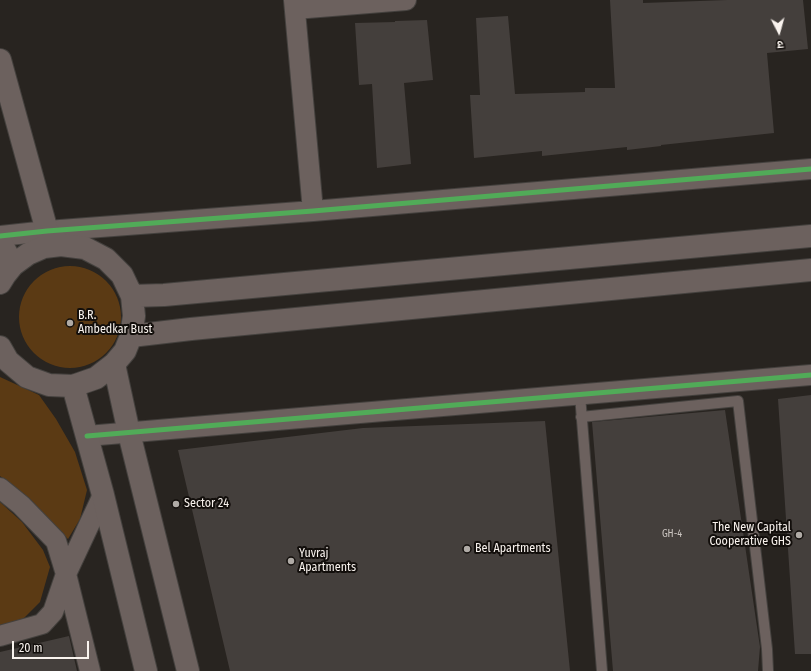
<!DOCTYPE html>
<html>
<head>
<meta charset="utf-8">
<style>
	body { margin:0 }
	#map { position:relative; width:811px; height:671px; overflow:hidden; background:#282420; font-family:"Fira Sans Condensed","Noto Sans Devanagari",sans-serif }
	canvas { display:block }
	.north { position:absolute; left:759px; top:12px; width:40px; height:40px; -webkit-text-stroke:3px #120e0b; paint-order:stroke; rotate:174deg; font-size:11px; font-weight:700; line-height:16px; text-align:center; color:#f9f3ee }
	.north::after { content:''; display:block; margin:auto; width:14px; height:18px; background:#f9f3ee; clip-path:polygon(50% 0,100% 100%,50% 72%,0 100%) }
	.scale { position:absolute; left:12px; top:641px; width:77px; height:18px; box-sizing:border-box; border:2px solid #f9f3ee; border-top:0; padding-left:5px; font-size:12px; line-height:14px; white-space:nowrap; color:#f9f3ee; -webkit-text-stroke:3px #120e0b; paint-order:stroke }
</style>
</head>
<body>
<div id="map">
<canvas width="811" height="671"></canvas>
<div class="north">उ</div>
<div class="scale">20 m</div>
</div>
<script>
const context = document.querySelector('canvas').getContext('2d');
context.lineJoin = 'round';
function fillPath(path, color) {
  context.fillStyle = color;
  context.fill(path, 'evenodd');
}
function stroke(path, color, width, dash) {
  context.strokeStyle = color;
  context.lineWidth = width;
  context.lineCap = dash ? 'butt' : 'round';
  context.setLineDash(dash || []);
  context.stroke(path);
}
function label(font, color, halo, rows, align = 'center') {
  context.font = font + ' "Fira Sans Condensed",sans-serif';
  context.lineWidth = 4;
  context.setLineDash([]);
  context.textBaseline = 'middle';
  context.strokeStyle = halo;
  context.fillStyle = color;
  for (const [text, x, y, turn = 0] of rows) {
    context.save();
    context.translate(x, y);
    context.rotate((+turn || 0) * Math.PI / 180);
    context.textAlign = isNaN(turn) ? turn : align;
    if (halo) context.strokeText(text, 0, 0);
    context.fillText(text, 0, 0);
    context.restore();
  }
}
fillPath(new Path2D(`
	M19 317a51 51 0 1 1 102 0a51 51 0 1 1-102 0Z
	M 0,377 L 39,395 L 56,419 L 75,452 L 87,490 L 80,519 L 68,539 L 35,507 L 0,476 Z
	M 0,502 L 22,522 L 43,550 L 50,567 L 40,602 L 21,621 L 0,626 Z`), '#5b3a14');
fillPath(new Path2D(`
	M 610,0 L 643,0 L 643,3 L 727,0 L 803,0 L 808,49 L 767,53 L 774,133 L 661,145 L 661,146 L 627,150 L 627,147 L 542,156 L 542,151 L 474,158 L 470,95 L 480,95 L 476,18 L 508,16 L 515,94 L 585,92 L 585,88 L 615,88 Z
	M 427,20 L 433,80 L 404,83 L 411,164 L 377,168 L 372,84 L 359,85 L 355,23 L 395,22 L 395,21 Z
	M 811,395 L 811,654 L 795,654 L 778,399 Z
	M 725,410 L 760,647 L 758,671 L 613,671 L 592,422 Z
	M 545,421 L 570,671 L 230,671 L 178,450 L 363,428 Z
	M 69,636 L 77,671 L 0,671 L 0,652 Z`), '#443f3c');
const service = new Path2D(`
	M 580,395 L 602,671
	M 581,417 L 738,401 L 767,649 L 768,671`);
const minor = new Path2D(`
	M 294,0 L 313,211
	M 295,9 L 406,0
	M 0,236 L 47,231 L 313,211 L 811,169
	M 87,436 L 811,375
	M 0,488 L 21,505 L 56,541 L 66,574 L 90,671
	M 0,636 L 42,624 L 53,612 L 66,574 L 103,495`);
const tertiary = new Path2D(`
	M 0,60 L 47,231 L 61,245
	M 0,241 L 13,265
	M 0,283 L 5,275 L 13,265 L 28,254 L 44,247 L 61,245 L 85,248 L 106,259 L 122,275 L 132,296 L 134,316 L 131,336 L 125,351 L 114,364 L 96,378 L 73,386 L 49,385 L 27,377 L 8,361 L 0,347
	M 132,296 L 164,295 L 811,236
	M 131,336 L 191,329 L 811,270
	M 114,364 L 129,433 L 188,671
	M 73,386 L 103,495 L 146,671`);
stroke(service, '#44413e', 12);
stroke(minor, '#44413e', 22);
stroke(tertiary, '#44413e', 24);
stroke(service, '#6c615e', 10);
stroke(minor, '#6c615e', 20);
stroke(tertiary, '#6c615e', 22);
stroke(new Path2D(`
	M 0,236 L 47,231 L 313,211 L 811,169
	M 87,436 L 811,375`), '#51ab58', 5);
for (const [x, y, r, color] of [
	[70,323,4,"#b0aba6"],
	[176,504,4,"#b0aba6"],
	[799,535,4,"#b0aba6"],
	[467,549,4,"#b0aba6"],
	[291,561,4,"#b0aba6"]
]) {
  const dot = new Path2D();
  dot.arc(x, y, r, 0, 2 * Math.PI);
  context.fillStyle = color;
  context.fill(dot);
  stroke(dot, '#120e0b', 1.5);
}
label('10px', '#ccc6c2', null, [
	["GH-4",672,534]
]);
label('12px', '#f9f3ee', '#120e0b', [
	["B.R.",78,316],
	["Ambedkar Bust",78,330],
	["Sector 24",184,504],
	["The New Capital",791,528,"right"],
	["Cooperative GHS",791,542,"right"],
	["Bel Apartments",475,549],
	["Yuvraj",299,554],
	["Apartments",299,568]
], 'left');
</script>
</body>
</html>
